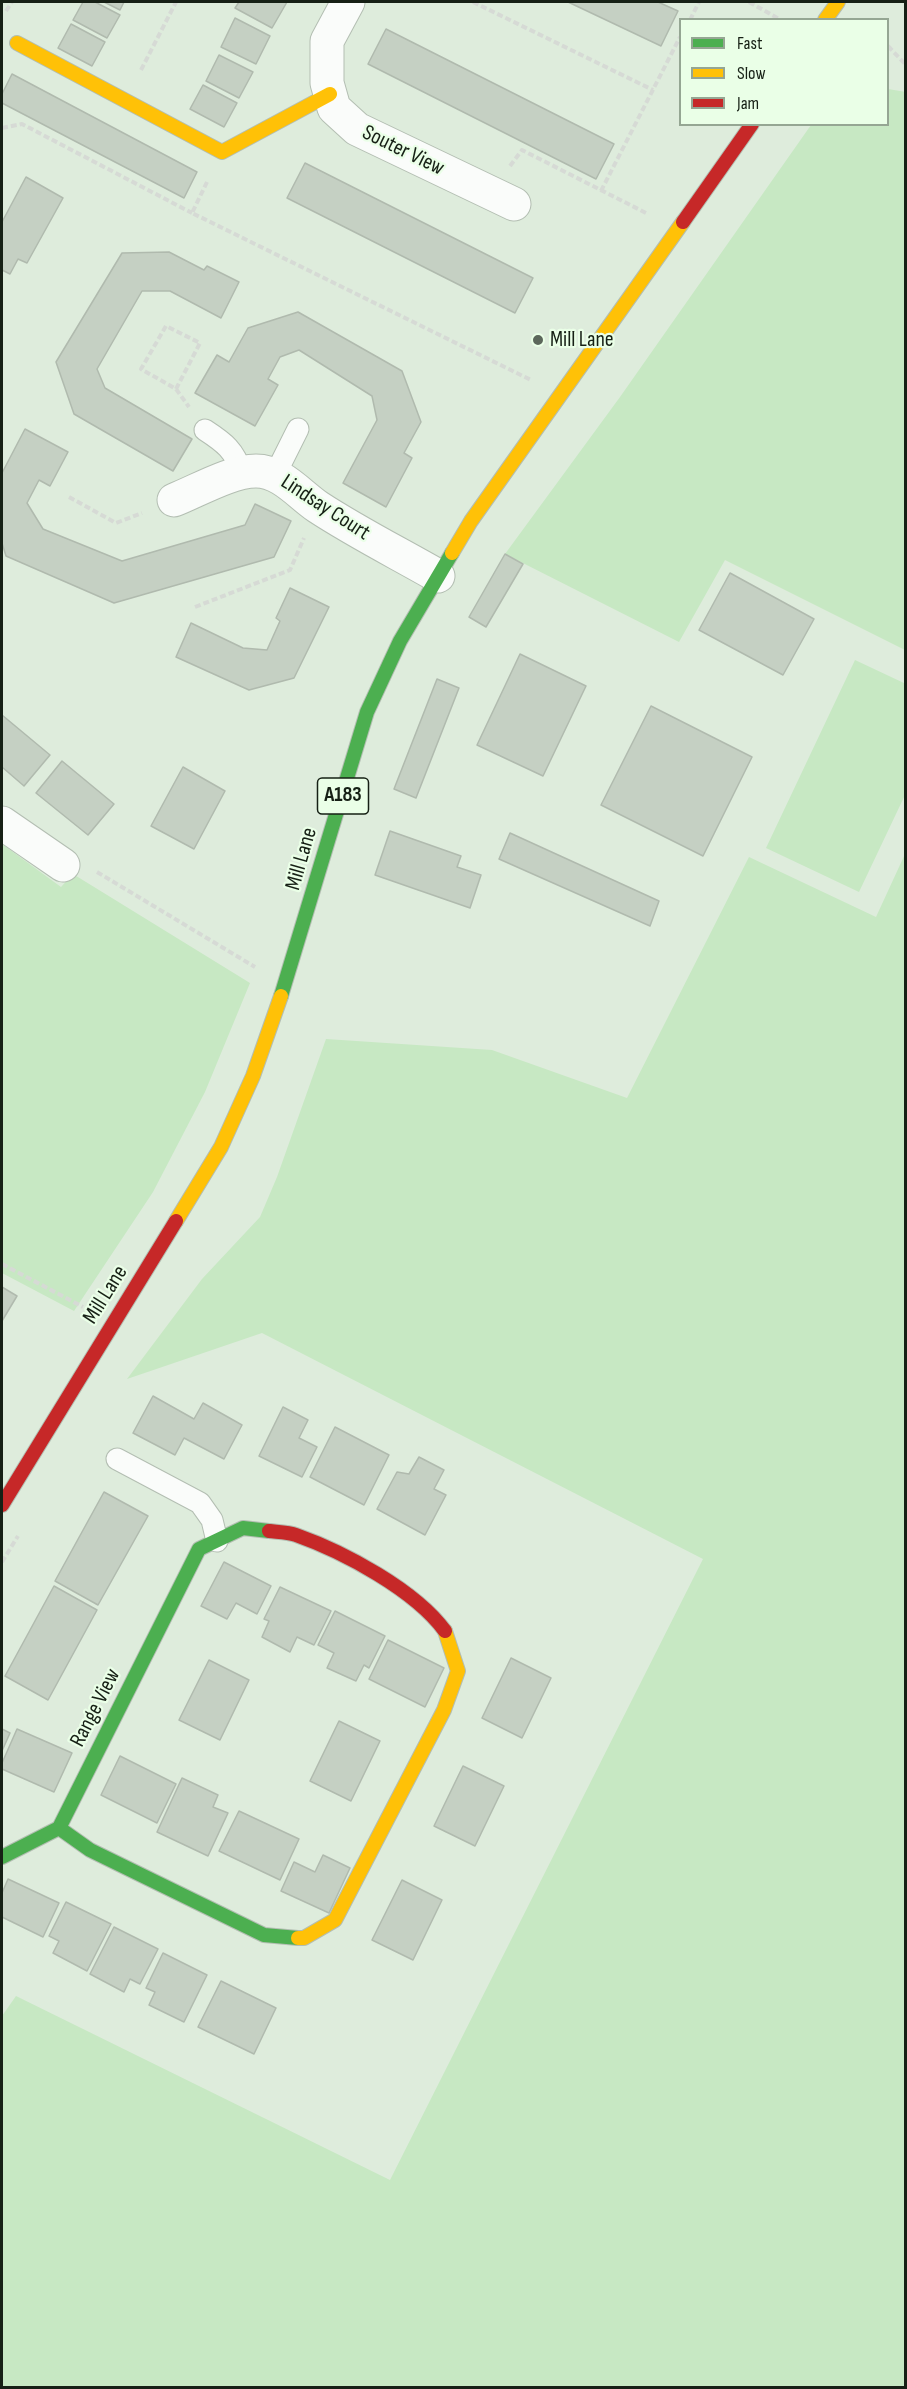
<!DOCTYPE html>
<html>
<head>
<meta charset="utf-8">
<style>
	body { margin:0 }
	#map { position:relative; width:907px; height:2389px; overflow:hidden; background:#deecdc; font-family:"Sofia Sans Condensed",sans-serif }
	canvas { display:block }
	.frame { position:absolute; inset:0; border:3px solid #162015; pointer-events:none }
	.legend { position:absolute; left:679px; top:18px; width:210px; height:108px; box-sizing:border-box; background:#eaffe7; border:2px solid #95a693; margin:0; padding:8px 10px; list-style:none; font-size:18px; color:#162015 }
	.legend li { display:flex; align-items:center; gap:12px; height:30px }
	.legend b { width:30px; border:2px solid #95a693 }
</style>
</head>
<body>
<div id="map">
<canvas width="907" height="2389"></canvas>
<div class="frame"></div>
<ul class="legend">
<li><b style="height:8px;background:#4caf50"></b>Fast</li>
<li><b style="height:8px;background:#ffc107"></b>Slow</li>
<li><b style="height:8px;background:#c62828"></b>Jam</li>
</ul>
</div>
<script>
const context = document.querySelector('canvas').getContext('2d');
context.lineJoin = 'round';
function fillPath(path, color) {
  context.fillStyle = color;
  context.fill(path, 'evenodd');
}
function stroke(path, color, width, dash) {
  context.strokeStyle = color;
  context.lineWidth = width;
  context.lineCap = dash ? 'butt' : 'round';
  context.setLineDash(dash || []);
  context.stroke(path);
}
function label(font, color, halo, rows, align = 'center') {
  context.font = font + ' "Sofia Sans Condensed",sans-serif';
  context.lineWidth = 4.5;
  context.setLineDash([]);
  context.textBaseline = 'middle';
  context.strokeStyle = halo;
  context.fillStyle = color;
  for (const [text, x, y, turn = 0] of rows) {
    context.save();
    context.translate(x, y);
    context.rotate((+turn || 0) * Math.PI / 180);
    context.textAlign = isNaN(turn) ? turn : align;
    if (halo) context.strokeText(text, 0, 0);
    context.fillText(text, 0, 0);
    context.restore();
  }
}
fillPath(new Path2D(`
	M 888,89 L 906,92 L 905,650 L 725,560 L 679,642 L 505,554 L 620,397 L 811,125 L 888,124 Z
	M 855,660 L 906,684 L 905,795 L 859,892 L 766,848 Z
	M 2,844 L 61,887 L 73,874 L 250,983 L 205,1092 L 153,1192 L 74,1311 L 2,1273 Z
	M 905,854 L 905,2387 L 2,2387 L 2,2016 L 16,1996 L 390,2180 L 703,1559 L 262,1333 L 127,1379 L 202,1279 L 260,1217 L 277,1177 L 326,1039 L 492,1050 L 627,1098 L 749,857 L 876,917 Z`), '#c7e8c3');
const building = new Path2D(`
	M 83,2 L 95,2 L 120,15 L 107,38 L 73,20 Z
	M 104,2 L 124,2 L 120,10 Z
	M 239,2 L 287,2 L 272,28 L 235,8 Z
	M 568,2 L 658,2 L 678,11 L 661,46 Z
	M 235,18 L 270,36 L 256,64 L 221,47 Z
	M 71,24 L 105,42 L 92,66 L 58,48 Z
	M 386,29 L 614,144 L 596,179 L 368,64 Z
	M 219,55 L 253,72 L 239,98 L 206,81 Z
	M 12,74 L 197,172 L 184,198 L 2,103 L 2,94 Z
	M 203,85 L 237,103 L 224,127 L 190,109 Z
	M 305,163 L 533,278 L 515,313 L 287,198 Z
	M 26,177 L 63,198 L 27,263 L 18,259 L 10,274 L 2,270 L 2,222 Z
	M 169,252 L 204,270 L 207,266 L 239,282 L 221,318 L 170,291 L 142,291 L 97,369 L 105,388 L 192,439 L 173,471 L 74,414 L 56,362 L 122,253 Z
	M 298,312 L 402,371 L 421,422 L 404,453 L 412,458 L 386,507 L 343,483 L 377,420 L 372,396 L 299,350 L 280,357 L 268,379 L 278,385 L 255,426 L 195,393 L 217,355 L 229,362 L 248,328 Z
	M 25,429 L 68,452 L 50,486 L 39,480 L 27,503 L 43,529 L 122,561 L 245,525 L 255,504 L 291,521 L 274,557 L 114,603 L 6,556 L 2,543 L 2,473 Z
	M 505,554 L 523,564 L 486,627 L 469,617 Z
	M 730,573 L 814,619 L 783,675 L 699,630 Z
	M 290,588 L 329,607 L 294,678 L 249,690 L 176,657 L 191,623 L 243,648 L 267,650 L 280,621 L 276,618 Z
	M 520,654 L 586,686 L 543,776 L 477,745 Z
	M 437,679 L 459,688 L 416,798 L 394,789 Z
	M 651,706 L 752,757 L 703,856 L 601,805 Z
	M 2,715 L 50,755 L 24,786 L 2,767 Z
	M 62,761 L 114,804 L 88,835 L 36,793 Z
	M 183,767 L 225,791 L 194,849 L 151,826 Z
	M 390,831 L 461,856 L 457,867 L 481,875 L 470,908 L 375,875 Z
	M 510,833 L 659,901 L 650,926 L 499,859 Z
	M 2,1287 L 17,1296 L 2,1321 Z
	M 153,1396 L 194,1419 L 203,1403 L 242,1425 L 224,1459 L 184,1438 L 175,1455 L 133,1433 Z
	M 283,1407 L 308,1420 L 299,1438 L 317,1447 L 302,1477 L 259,1456 Z
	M 335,1427 L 389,1455 L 364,1505 L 310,1477 Z
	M 419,1457 L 444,1470 L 434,1489 L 446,1495 L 425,1535 L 377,1509 L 397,1472 L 409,1474 Z
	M 104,1492 L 148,1516 L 98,1605 L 55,1581 Z
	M 224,1562 L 271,1586 L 257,1614 L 236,1603 L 227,1619 L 201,1606 Z
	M 54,1586 L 97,1610 L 48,1700 L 5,1676 Z
	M 280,1587 L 331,1611 L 314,1645 L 297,1637 L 290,1652 L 262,1637 L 269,1621 L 264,1619 Z
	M 335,1611 L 385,1636 L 369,1668 L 364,1665 L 356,1681 L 327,1668 L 334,1653 L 318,1645 Z
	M 388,1640 L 444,1668 L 425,1707 L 369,1679 Z
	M 511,1658 L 551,1678 L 522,1738 L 482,1718 Z
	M 209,1660 L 249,1680 L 220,1740 L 179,1720 Z
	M 339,1721 L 380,1741 L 351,1801 L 310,1781 Z
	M 2,1729 L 10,1733 L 2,1751 Z
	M 17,1729 L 72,1753 L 54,1792 L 2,1769 L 2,1763 Z
	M 120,1756 L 176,1784 L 157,1823 L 101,1795 Z
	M 463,1766 L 504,1786 L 475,1846 L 434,1826 Z
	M 182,1778 L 218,1795 L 213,1807 L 228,1813 L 208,1856 L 157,1832 Z
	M 239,1811 L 299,1839 L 280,1880 L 219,1851 Z
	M 323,1855 L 350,1868 L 329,1913 L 281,1891 L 294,1862 L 315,1872 Z
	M 8,1879 L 59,1903 L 43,1937 L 2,1917 L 2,1893 Z
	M 402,1880 L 442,1900 L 413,1960 L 372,1940 Z
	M 66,1902 L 111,1924 L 87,1971 L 53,1953 L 59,1941 L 49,1936 Z
	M 114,1927 L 158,1949 L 140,1984 L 130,1979 L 124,1992 L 90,1974 Z
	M 163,1953 L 207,1975 L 184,2022 L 149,2005 L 155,1992 L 146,1988 Z
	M 221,1981 L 276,2008 L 254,2054 L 198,2027 Z`);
fillPath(building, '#c5d0c3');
stroke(building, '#b0baae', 1.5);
const lane = new Path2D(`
	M 205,430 C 225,443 234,450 242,473
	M 275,475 L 298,429
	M 117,1459 L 200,1503 L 212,1520 L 217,1541`);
const street = new Path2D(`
	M 348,2 L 327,41 L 327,83 L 334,108 L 357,129 L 514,204
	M 174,500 C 197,491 231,471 256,471 C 281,471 299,494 318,507 C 356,532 398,553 438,576
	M 2,823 L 63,865`);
const fast = new Path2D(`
	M 281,996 L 367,712 L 400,641 L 452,553
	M 59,1828 L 90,1850 L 264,1935 L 298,1938
	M 2,1857 L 59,1828 L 199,1549 L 243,1528 L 269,1531`);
const slow = new Path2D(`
	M 825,20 L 838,2
	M 17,43 L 222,152 L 330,94
	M 452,553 L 471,521 L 683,222
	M 176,1221 L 221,1147 L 253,1076 L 281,996
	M 298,1938 L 304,1938 L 335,1920 L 444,1710 L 458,1671 L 445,1631`);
const jam = new Path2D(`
	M 683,222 L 752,124
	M 2,1505 L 176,1221
	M 269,1531 C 277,1532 288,1532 296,1535 C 344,1552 415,1590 445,1631`);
stroke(lane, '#b3beb2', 23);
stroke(street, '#b3beb2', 35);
stroke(fast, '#b3beb2', 16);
stroke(slow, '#b3beb2', 16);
stroke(jam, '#b3beb2', 16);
stroke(new Path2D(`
	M 473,2 L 653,90
	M 749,2 L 781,20
	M 6,11 L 12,2
	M 690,20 L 699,2
	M 888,46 L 906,65
	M 141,70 L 176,2
	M 2,128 L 22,124 L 192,213
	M 510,166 L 522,150 L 648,214
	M 207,182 L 192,213 L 531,380
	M 601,191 L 680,37
	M 176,389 L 200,343 L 166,326 L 141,369 L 176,389 L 189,407
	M 69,497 L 116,523 L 142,513
	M 195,607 L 290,570 L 304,538
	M 97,872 L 255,967
	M 2,1264 L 83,1307
	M 2,1562 L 18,1536`), '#d6dad5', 4, [6, 3]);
stroke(lane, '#fafcfa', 21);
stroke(street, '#fafcfa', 33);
stroke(fast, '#4caf50', 14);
stroke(slow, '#ffc107', 14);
stroke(jam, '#c62828', 14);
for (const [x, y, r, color] of [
	[538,340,6,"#5c675b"]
]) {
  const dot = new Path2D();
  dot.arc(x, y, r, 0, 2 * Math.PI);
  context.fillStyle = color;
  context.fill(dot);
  stroke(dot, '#eaffe7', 2);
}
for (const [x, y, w] of [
	[343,796,51]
]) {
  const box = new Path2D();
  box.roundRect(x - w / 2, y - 18, w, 36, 4.5);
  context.fillStyle = '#eaffe7';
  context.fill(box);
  stroke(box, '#162015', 1.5);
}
label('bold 21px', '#162015', null, [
	["A183",343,796]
]);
label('22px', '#162015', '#eaffe7', [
	["Souter View",403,151,26],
	["Lindsay Court",325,508,33],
	["Mill Lane",302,859,-74],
	["Mill Lane",106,1295,-58],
	["Range View",96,1708,-63]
]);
label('22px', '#162015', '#eaffe7', [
	["Mill Lane",550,340]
], 'left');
</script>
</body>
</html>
